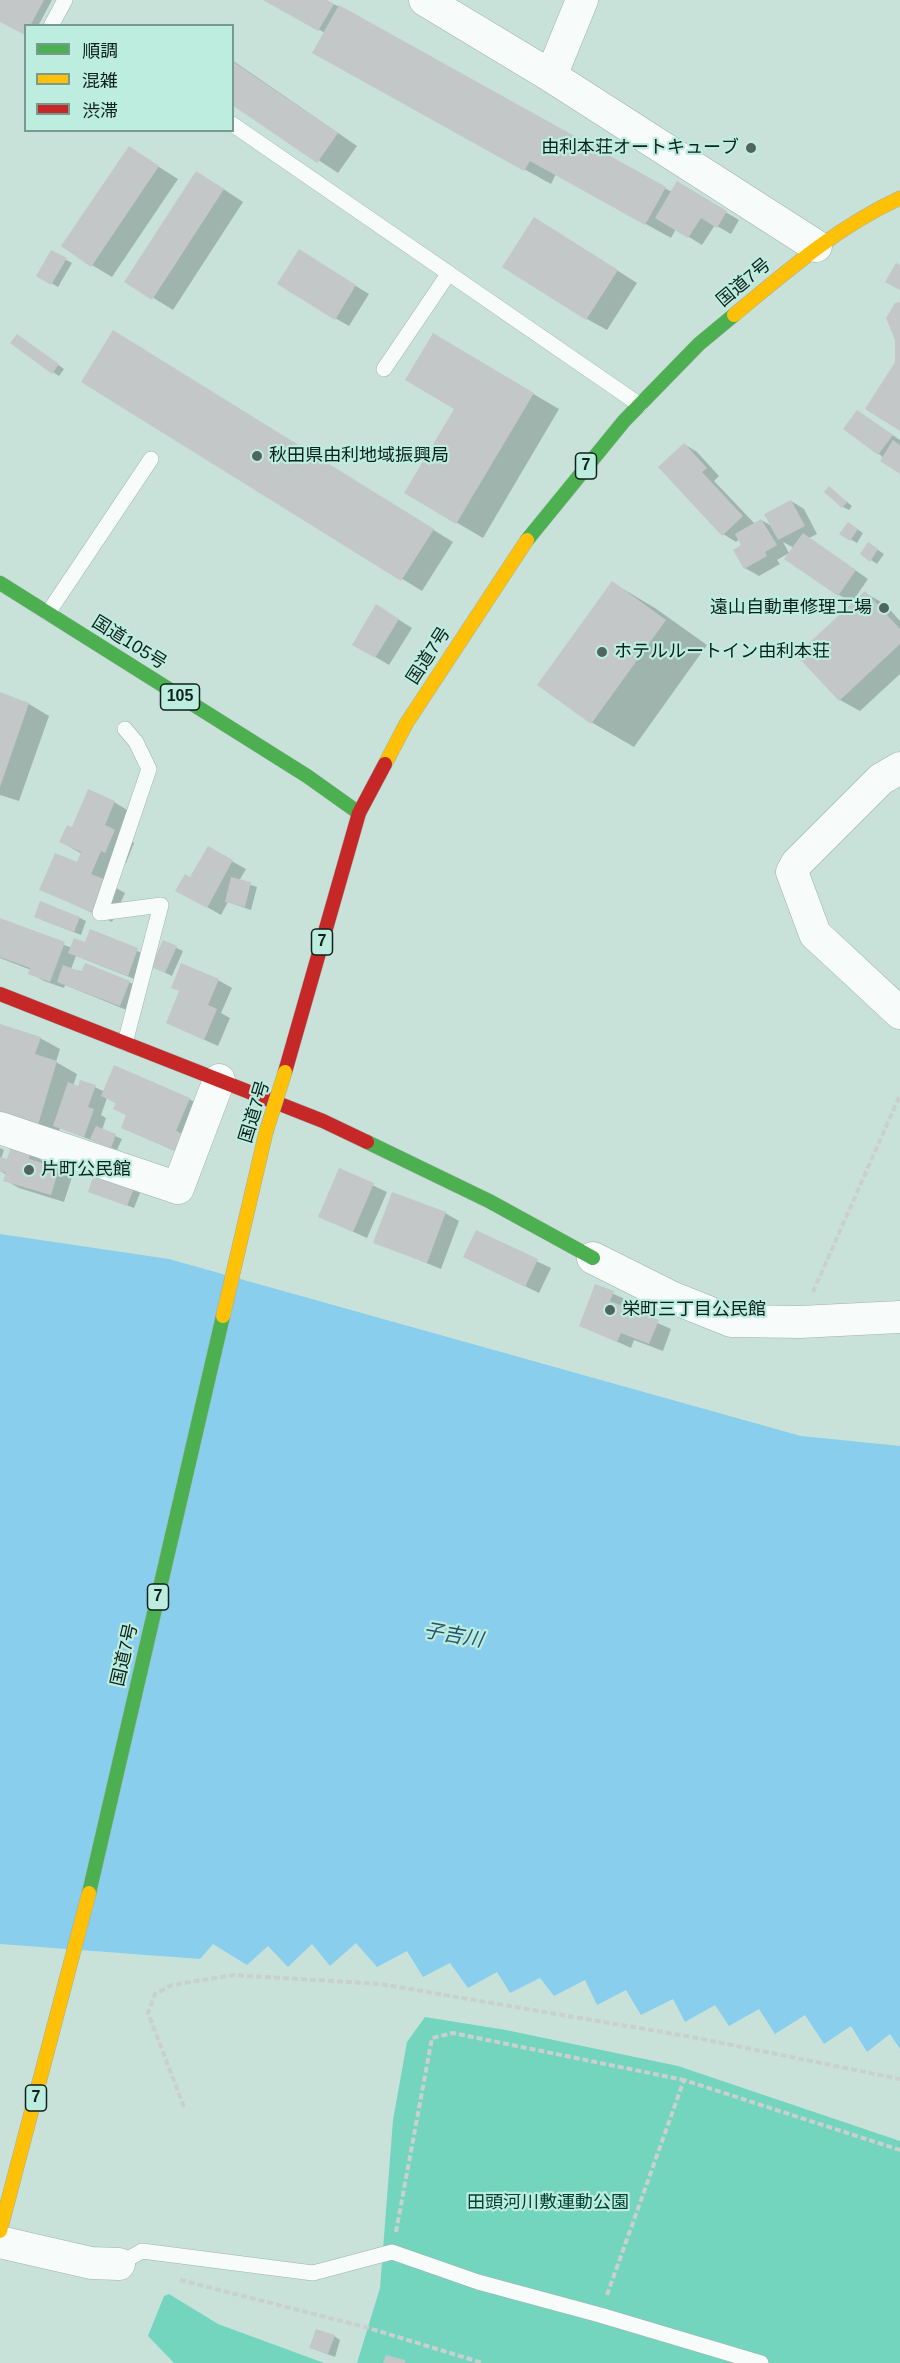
<!DOCTYPE html>
<html>
<head>
<meta charset="utf-8">
<style>
	body { margin:0 }
	#map { position:relative; width:900px; height:2363px; overflow:hidden; background:#c8e2da; font-family:Arial,"Noto Sans JP",sans-serif }
	canvas { display:block }
	.legend { position:absolute; left:24px; top:24px; width:210px; height:108px; box-sizing:border-box; background:#bdedde; border:2px solid #779b90; margin:0; padding:8px 10px; list-style:none; font-size:18px; color:#0e211c }
	.legend li { display:flex; align-items:center; gap:12px; height:30px }
	.legend b { width:30px; border:2px solid #779b90 }
</style>
</head>
<body>
<div id="map">
<canvas width="900" height="2363"></canvas>
<ul class="legend">
<li><b style="height:8px;background:#4caf50"></b>順調</li>
<li><b style="height:8px;background:#ffc107"></b>混雑</li>
<li><b style="height:8px;background:#c62828"></b>渋滞</li>
</ul>
</div>
<script>
const context = document.querySelector('canvas').getContext('2d');
context.lineJoin = 'round';
function fillPath(path, color) {
  context.fillStyle = color;
  context.fill(path, 'evenodd');
}
function stroke(path, color, width, dash) {
  context.strokeStyle = color;
  context.lineWidth = width;
  context.lineCap = dash ? 'butt' : 'round';
  context.setLineDash(dash || []);
  context.stroke(path);
}
function label(font, color, halo, rows, align = 'center') {
  context.font = font + ' Arial,"Noto Sans JP",sans-serif';
  context.lineWidth = 4.5;
  context.setLineDash([]);
  context.textBaseline = 'middle';
  context.strokeStyle = halo;
  context.fillStyle = color;
  for (const [text, x, y, turn = 0] of rows) {
    context.save();
    context.translate(x, y);
    context.rotate((+turn || 0) * Math.PI / 180);
    context.textAlign = isNaN(turn) ? turn : align;
    if (halo) context.strokeText(text, 0, 0);
    context.fillText(text, 0, 0);
    context.restore();
  }
}
fillPath(new Path2D(`
	M 425,2017 L 506,2030 L 678,2066 L 900,2141 L 900,2363 L 357,2363 L 380,2288 L 393,2120 L 407,2042 Z
	M 169,2294 L 218,2324 L 324,2363 L 174,2363 L 148,2336 L 164,2296 Z`), '#73d5be');
fillPath(new Path2D(`
	M 0,1234 L 169,1259 L 801,1436 L 900,1446 L 900,2049 L 890,2034 L 867,2052 L 851,2026 L 824,2044 L 805,2015 L 775,2034 L 759,2009 L 729,2026 L 715,2005 L 685,2022 L 673,1999 L 641,2015 L 626,1990 L 597,2005 L 585,1980 L 554,1996 L 540,1978 L 510,1993 L 497,1972 L 468,1988 L 450,1963 L 423,1977 L 407,1951 L 377,1967 L 356,1943 L 330,1966 L 312,1944 L 288,1967 L 268,1946 L 247,1965 L 213,1944 L 200,1959 L 0,1944 Z`), '#89ceec');
fillPath(new Path2D(`
	M 0,0 L 52,0 L 38,26 L 26,26 L 26,34 L 0,21 Z
	M 266,0 L 324,0 L 340,7 L 672,192 L 677,183 L 739,220 L 731,234 L 715,225 L 702,245 L 676,229 L 671,238 L 556,174 L 551,184 L 340,67 L 325,33 Z
	M 232,60 L 357,146 L 338,173 L 232,103 Z
	M 129,148 L 178,179 L 112,277 L 92,265 Z
	M 216,184 L 243,202 L 173,310 L 126,281 Z
	M 554,230 L 637,283 L 607,330 L 587,319 Z
	M 52,252 L 72,263 L 58,287 L 38,275 Z
	M 312,259 L 369,294 L 349,326 L 335,318 Z
	M 433,335 L 559,409 L 483,538 L 406,493 L 456,408 Z
	M 24,340 L 64,369 L 59,376 L 53,372 Z
	M 134,344 L 453,542 L 422,591 L 83,382 Z
	M 858,412 L 900,440 L 900,472 L 879,454 Z
	M 684,444 L 697,452 L 719,476 L 714,481 L 755,524 L 761,520 L 772,526 L 791,501 L 804,509 L 817,534 L 809,538 L 868,579 L 852,602 L 839,595 L 794,548 L 783,542 L 789,553 L 777,560 L 780,564 L 759,576 L 745,568 L 743,546 L 739,539 L 736,542 L 723,534 Z
	M 830,488 L 852,506 L 849,510 L 843,507 Z
	M 854,527 L 863,533 L 857,543 L 850,539 Z
	M 875,548 L 884,554 L 877,564 L 871,560 Z
	M 613,583 L 655,608 L 707,645 L 634,747 L 591,722 Z
	M 865,593 L 885,604 L 900,621 L 900,674 L 860,711 L 840,700 Z
	M 390,614 L 412,628 L 389,665 L 354,644 Z
	M 0,694 L 29,704 L 49,716 L 19,801 L 0,795 Z
	M 114,802 L 134,814 L 124,837 L 134,843 L 126,863 L 121,861 L 111,885 L 125,893 L 112,922 L 41,889 L 78,864 L 82,854 L 61,842 L 73,829 Z
	M 208,848 L 246,869 L 239,881 L 257,887 L 251,910 L 228,902 L 221,915 L 177,890 L 191,879 Z
	M 80,918 L 86,921 L 81,935 L 42,920 Z
	M 0,920 L 72,948 L 86,944 L 91,931 L 151,957 L 142,982 L 76,956 L 71,969 L 129,982 L 143,990 L 134,1013 L 65,985 L 64,988 L 44,981 L 30,973 L 31,970 L 0,958 Z
	M 164,942 L 183,951 L 172,976 L 159,970 Z
	M 218,980 L 232,988 L 221,1013 L 230,1018 L 218,1046 L 167,1023 Z
	M 0,1026 L 40,1038 L 60,1049 L 56,1062 L 77,1074 L 73,1086 L 95,1087 L 105,1092 L 189,1099 L 209,1110 L 203,1164 L 122,1127 L 127,1116 L 117,1104 L 107,1098 L 101,1115 L 106,1118 L 102,1130 L 122,1139 L 117,1150 L 60,1128 L 58,1135 L 0,1117 Z
	M 0,1148 L 4,1150 L 1,1159 L 8,1161 L 30,1153 L 43,1161 L 42,1164 L 72,1177 L 64,1202 L 19,1188 L 5,1180 L 7,1175 L 0,1171 Z
	M 340,1170 L 387,1192 L 367,1238 L 320,1217 Z
	M 134,1189 L 140,1193 L 134,1208 L 90,1191 Z
	M 445,1213 L 459,1221 L 441,1269 L 375,1242 Z
	M 476,1232 L 551,1268 L 539,1293 L 465,1257 Z
	M 596,1286 L 627,1300 L 624,1308 L 671,1329 L 663,1351 L 634,1340 L 631,1348 L 581,1325 Z
	M 334,2336 L 340,2340 L 335,2357 L 311,2348 Z`), '#0003');
fillPath(new Path2D(`
	M 0,0 L 44,0 L 30,26 L 26,26 L 25,35 L 0,22 Z
	M 263,0 L 327,0 L 334,4 L 318,31 Z
	M 339,5 L 666,187 L 645,225 L 530,161 L 524,171 L 312,53 Z
	M 232,61 L 338,133 L 317,163 L 232,105 Z
	M 129,146 L 159,166 L 91,267 L 61,246 Z
	M 196,171 L 224,189 L 152,300 L 124,282 Z
	M 677,181 L 727,211 L 717,228 L 701,218 L 688,238 L 655,218 Z
	M 534,217 L 618,270 L 586,320 L 502,267 Z
	M 299,249 L 356,285 L 335,320 L 277,284 Z
	M 51,250 L 67,258 L 51,285 L 36,276 Z
	M 896,263 L 900,265 L 900,290 L 885,282 Z
	M 900,302 L 900,431 L 865,409 L 895,362 L 895,340 L 886,318 L 895,303 Z
	M 113,330 L 434,529 L 401,581 L 81,382 Z
	M 433,333 L 534,393 L 456,524 L 404,493 L 454,409 L 405,380 Z
	M 17,334 L 59,364 L 52,374 L 10,343 Z
	M 857,410 L 893,435 L 878,455 L 843,429 Z
	M 893,440 L 900,445 L 900,474 L 880,461 Z
	M 684,443 L 707,468 L 702,472 L 743,516 L 722,536 L 658,467 Z
	M 829,486 L 847,502 L 842,508 L 824,492 Z
	M 791,500 L 805,526 L 778,540 L 764,514 Z
	M 761,519 L 777,545 L 765,552 L 767,556 L 744,569 L 733,550 L 741,545 L 735,534 Z
	M 848,522 L 858,529 L 850,541 L 839,534 Z
	M 803,533 L 856,570 L 838,596 L 784,559 Z
	M 868,542 L 878,549 L 870,562 L 860,554 Z
	M 612,581 L 666,620 L 591,724 L 537,685 Z
	M 865,591 L 900,629 L 900,644 L 839,701 L 796,655 Z
	M 376,604 L 399,619 L 375,658 L 352,645 Z
	M 0,692 L 29,703 L 0,787 Z
	M 88,789 L 115,801 L 105,825 L 115,830 L 105,853 L 101,851 L 91,874 L 106,880 L 92,912 L 39,890 L 55,853 L 77,862 L 81,852 L 59,842 L 67,825 L 72,827 Z
	M 208,846 L 233,860 L 207,908 L 175,891 L 185,874 L 190,877 Z
	M 231,877 L 251,882 L 245,907 L 225,902 Z
	M 40,901 L 80,917 L 74,932 L 34,917 Z
	M 0,918 L 65,942 L 50,982 L 28,974 L 30,968 L 0,957 Z
	M 90,929 L 138,948 L 128,976 L 68,953 L 74,938 L 85,942 Z
	M 163,940 L 177,946 L 165,973 L 151,967 Z
	M 85,963 L 130,981 L 120,1006 L 57,982 L 63,965 L 81,972 Z
	M 181,963 L 219,979 L 208,1005 L 217,1009 L 204,1040 L 166,1023 L 179,991 L 171,988 Z
	M 0,1024 L 41,1037 L 35,1054 L 57,1061 L 38,1125 L 0,1113 Z
	M 114,1065 L 190,1098 L 176,1131 L 190,1137 L 182,1154 L 121,1128 L 126,1115 L 113,1109 L 116,1103 L 101,1096 Z
	M 80,1080 L 96,1085 L 88,1107 L 94,1109 L 84,1137 L 53,1126 L 68,1082 L 78,1086 Z
	M 96,1126 L 116,1134 L 111,1148 L 90,1139 Z
	M 11,1146 L 30,1152 L 29,1159 L 59,1168 L 51,1195 L 3,1181 L 6,1173 L 0,1171 L 0,1157 L 7,1159 Z
	M 339,1168 L 374,1183 L 353,1232 L 318,1217 Z
	M 94,1174 L 134,1188 L 127,1206 L 88,1192 Z
	M 392,1192 L 446,1212 L 427,1263 L 373,1243 Z
	M 476,1230 L 538,1259 L 525,1287 L 463,1257 Z
	M 595,1284 L 614,1291 L 610,1301 L 659,1320 L 649,1344 L 621,1333 L 617,1342 L 579,1326 Z
	M 316,2329 L 335,2335 L 328,2354 L 309,2348 Z
	M 386,2355 L 405,2360 L 405,2363 L 383,2363 Z`), '#c4c7c7');
const lane = new Path2D(`
	M 51,26 L 65,0
	M 232,124 L 640,405
	M 384,369 L 449,273
	M 48,613 L 151,459
	M 125,1043 L 161,905 L 100,913 L 149,769 L 136,742 L 125,729
	M 119,2264 L 142,2251 L 313,2273 L 392,2252 L 478,2282 L 600,2315 L 761,2363`);
const street = new Path2D(`
	M 425,0 L 551,76 L 816,246
	M 551,76 L 582,0
	M 900,768 L 881,779 L 797,863 L 792,872 L 815,934 L 900,1013
	M 0,1128 L 178,1188 L 219,1080
	M 593,1258 L 671,1297 L 731,1321 L 800,1322 L 900,1317
	M 0,2242 L 91,2263 L 119,2264`);
const fast = new Path2D(`
	M 527,540 L 624,421 L 699,344 L 734,315
	M 0,583 L 307,776 L 359,813
	M 367,1142 L 489,1201 L 593,1258
	M 89,1893 L 223,1316`);
const slow = new Path2D(`
	M 734,315 C 787,271 837,227 900,198
	M 385,764 L 406,724 L 527,540
	M 223,1316 L 266,1132
	M 0,2231 L 89,1893`);
const jam = new Path2D(`
	M 0,994 L 323,1121 L 367,1142
	M 285,1072 L 359,813 L 385,764`);
stroke(lane, '#9db1ab', 16);
stroke(street, '#9db1ab', 33);
stroke(fast, '#9db1ab', 15);
stroke(slow, '#9db1ab', 15);
stroke(jam, '#9db1ab', 15);
stroke(new Path2D(`
	M 813,1292 L 900,1095
	M 184,2107 L 148,2013 L 155,1994 L 172,1985 L 234,1975 L 380,1984 L 692,2037 L 900,2079
	M 396,2232 L 432,2038 L 453,2033 L 684,2080
	M 180,2280 L 365,2327 L 483,2363
	M 607,2295 L 684,2080 L 900,2150`), '#c9d0ce', 4, [6, 3]);
stroke(lane, '#f7fbf9', 15);
stroke(street, '#f7fbf9', 32);
stroke(fast, '#4caf50', 14);
stroke(slow, '#ffc107', 14);
stroke(jam, '#c62828', 14);
const slowBridge = new Path2D(`
	M 266,1132 L 285,1072`);
stroke(slowBridge, '#9db1ab', 15, []);
stroke(slowBridge, '#ffc107', 14);
for (const [x, y, r, color] of [
	[751,148,6,"#4f655e"],
	[257,456,6,"#4f655e"],
	[884,608,6,"#4f655e"],
	[602,652,6,"#4f655e"],
	[29,1170,6,"#4f655e"],
	[610,1310,6,"#4f655e"]
]) {
  const dot = new Path2D();
  dot.arc(x, y, r, 0, 2 * Math.PI);
  context.fillStyle = color;
  context.fill(dot);
  stroke(dot, '#bdedde', 2);
}
for (const [x, y, w] of [
	[586,466,21],
	[180,697,39],
	[322,942,21],
	[158,1597,21],
	[36,2098,21]
]) {
  const box = new Path2D();
  box.roundRect(x - w / 2, y - 13, w, 26, 4.5);
  context.fillStyle = '#bdedde';
  context.fill(box);
  stroke(box, '#0e211c', 1.5);
}
label('bold 16px', '#0e211c', null, [
	["7",586,466],
	["105",180,697],
	["7",322,942],
	["7",158,1597],
	["7",36,2098]
]);
label('18px', '#0e211c', '#bdedde', [
	["由利本荘オートキューブ",739,148,"right"],
	["秋田県由利地域振興局",269,456],
	["遠山自動車修理工場",872,608,"right"],
	["ホテルルートイン由利本荘",614,652],
	["片町公民館",41,1170],
	["栄町三丁目公民館",622,1310]
], 'left');
label('18px', '#0e211c', '#bdedde', [
	["国道7号",744,283,-40],
	["国道105号",129,643,32],
	["国道7号",429,656,-57],
	["国道7号",255,1112,-73],
	["国道7号",125,1655,-77]
]);
label('18px', '#004234', '#bdedde', [
	["田頭河川敷運動公園",548,2203]
]);
label('italic 20px', '#25556e', '#bdedde', [
	["子吉川",453,1636,10]
]);
</script>
</body>
</html>
